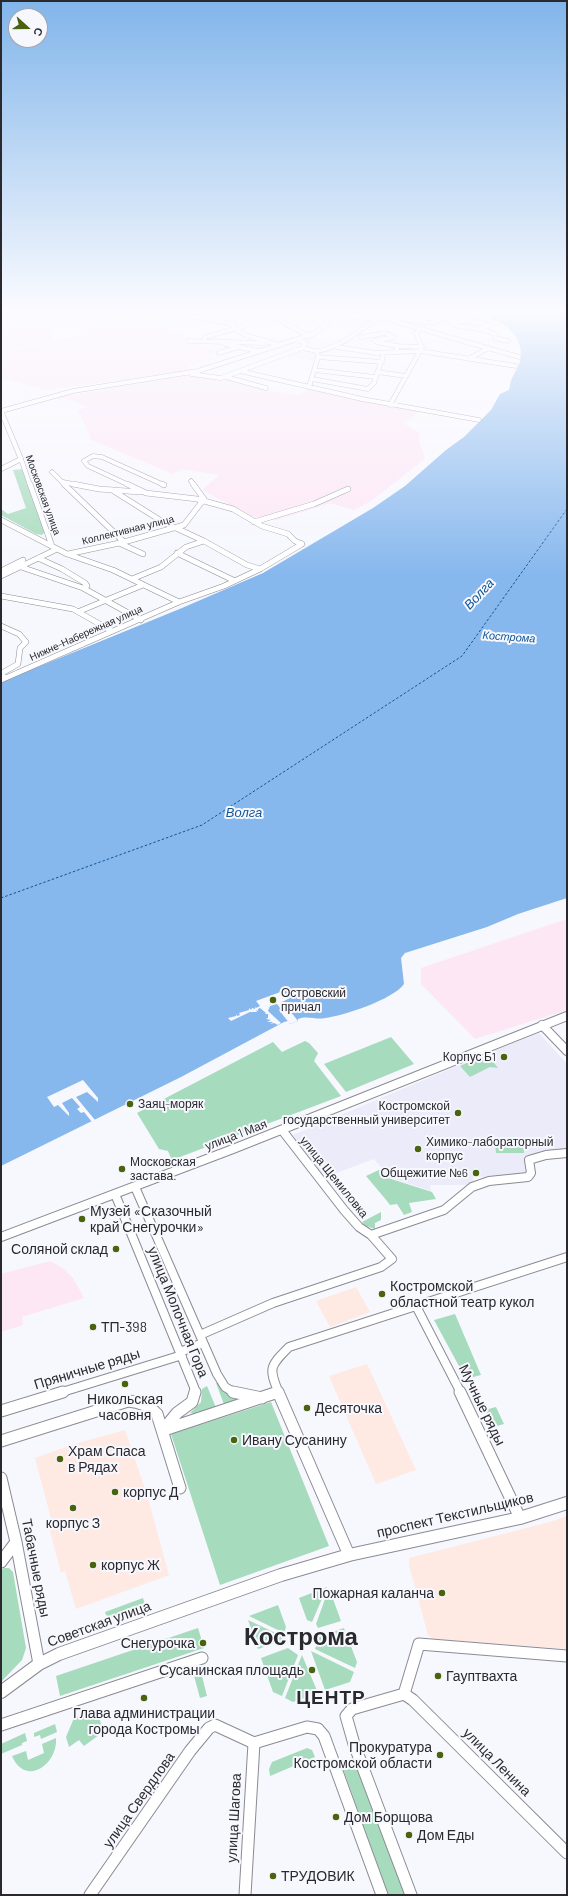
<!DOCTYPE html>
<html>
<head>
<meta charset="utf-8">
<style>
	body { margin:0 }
	#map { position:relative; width:568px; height:1896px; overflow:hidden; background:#f7f7fe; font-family:Barlow,sans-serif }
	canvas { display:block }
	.frame { position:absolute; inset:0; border:2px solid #2a2a2e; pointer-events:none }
	.north { position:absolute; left:8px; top:8px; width:40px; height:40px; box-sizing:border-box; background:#f7f7fe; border:1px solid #a5a5ab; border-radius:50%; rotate:111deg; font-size:11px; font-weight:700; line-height:16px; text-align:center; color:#2a2a2e }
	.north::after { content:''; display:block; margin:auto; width:14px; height:18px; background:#4b620f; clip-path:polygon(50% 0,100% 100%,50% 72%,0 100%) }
</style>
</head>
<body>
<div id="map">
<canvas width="568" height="1896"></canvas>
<div class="frame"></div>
<div class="north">С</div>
</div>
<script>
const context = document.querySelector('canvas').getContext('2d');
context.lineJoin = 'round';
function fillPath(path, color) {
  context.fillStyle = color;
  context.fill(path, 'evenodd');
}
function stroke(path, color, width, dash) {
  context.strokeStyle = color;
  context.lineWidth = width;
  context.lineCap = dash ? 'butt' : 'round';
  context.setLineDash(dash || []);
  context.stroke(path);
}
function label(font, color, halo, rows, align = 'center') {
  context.font = font + ' Barlow,sans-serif';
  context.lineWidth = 4;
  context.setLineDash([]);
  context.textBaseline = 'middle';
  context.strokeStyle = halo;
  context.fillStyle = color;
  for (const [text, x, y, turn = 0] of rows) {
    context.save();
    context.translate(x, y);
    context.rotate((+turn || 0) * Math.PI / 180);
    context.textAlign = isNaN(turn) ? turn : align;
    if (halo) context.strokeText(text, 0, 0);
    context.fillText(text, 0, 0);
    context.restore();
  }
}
fillPath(new Path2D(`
	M 356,1287 L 370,1312 L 330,1327 L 316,1301 Z
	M 367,1364 L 416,1470 L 376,1484 L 329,1376 Z
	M 125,1430 L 148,1498 L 169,1575 L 76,1609 L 65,1571 L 61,1573 L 49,1527 L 53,1526 L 35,1458 L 71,1445 Z
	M 567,1516 L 567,1649 L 434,1639 L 428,1635 L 409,1565 L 409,1558 L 550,1522 Z`), '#fee9e3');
fillPath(new Path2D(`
	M 1,311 L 47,311 L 100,314 L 112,317 L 52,329 L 50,330 L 54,340 L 1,352 Z
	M 131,318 L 173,331 L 218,352 L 208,356 L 215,359 L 188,366 L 194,370 L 48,390 L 1,378 L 1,365 L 5,364 L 1,359 L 1,353 L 86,334 L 76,329 Z
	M 190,375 L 230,380 L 267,390 L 299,395 L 310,388 L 419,410 L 405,424 L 420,433 L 419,440 L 425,459 L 371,501 L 354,510 L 330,503 L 277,520 L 251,516 L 202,490 L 219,475 L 183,469 L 173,474 L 89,439 L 91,438 L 78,410 L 87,407 L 65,398 L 58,400 L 58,398 L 70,395 Z
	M 567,919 L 567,1010 L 475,1039 L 421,984 L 421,968 Z
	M 50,1261 L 64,1269 L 73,1278 L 84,1298 L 22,1317 L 23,1325 L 1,1332 L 1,1274 Z`), '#fde7f5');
fillPath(new Path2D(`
	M 297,351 L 315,354 L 314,361 L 284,356 Z
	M 539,1033 L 567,1064 L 567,1151 L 525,1158 L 527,1175 L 473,1177 L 473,1185 L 430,1185 L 431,1191 L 389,1177 L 374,1159 L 328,1176 L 319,1172 L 293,1135 L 488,1053 Z`), '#ebebf9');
fillPath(new Path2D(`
	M 23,469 L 45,532 L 42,535 L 36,534 L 1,515 L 1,509 L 8,514 L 26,508 L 13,470 Z
	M 391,1037 L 414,1064 L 346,1092 L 324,1064 Z
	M 305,1041 L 309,1043 L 318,1053 L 314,1061 L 341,1096 L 172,1160 L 168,1151 L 159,1149 L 137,1113 L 273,1042 L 282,1052 Z
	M 487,1054 L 498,1068 L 490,1067 L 470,1077 L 460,1066 Z
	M 495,1141 L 523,1142 L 524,1153 L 496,1153 Z
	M 381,1169 L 388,1178 L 432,1192 L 436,1199 L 409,1203 L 412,1212 L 404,1215 L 397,1204 L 390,1205 L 387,1201 L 366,1176 Z
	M 381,1212 L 381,1220 L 375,1223 L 375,1229 L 366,1226 L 362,1222 Z
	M 455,1314 L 481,1375 L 466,1379 L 434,1320 Z
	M 216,1383 L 218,1383 L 244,1397 L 225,1407 Z
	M 207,1386 L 217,1410 L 196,1414 L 190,1413 L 201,1402 L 202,1389 Z
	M 271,1402 L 329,1546 L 220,1585 L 171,1434 Z
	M 496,1407 L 504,1424 L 493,1427 L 485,1410 Z
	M 4,1568 L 9,1568 L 13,1572 L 26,1648 L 22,1660 L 1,1682 L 1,1570 Z
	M 327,1587 L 312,1622 L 307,1620 L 299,1598 Z
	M 329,1588 L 341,1621 L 318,1628 L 316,1624 Z
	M 143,1598 L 145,1605 L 112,1618 L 106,1615 L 105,1612 Z
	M 278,1605 L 286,1627 L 284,1633 L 249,1616 Z
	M 248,1620 L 284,1637 L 284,1640 L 258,1649 Z
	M 198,1628 L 204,1648 L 60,1696 L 56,1676 Z
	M 344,1628 L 357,1662 L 355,1668 L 315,1649 L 319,1637 Z
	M 288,1648 L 298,1655 L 282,1696 L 273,1692 L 261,1658 Z
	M 311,1651 L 354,1672 L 350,1682 L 325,1690 Z
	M 302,1655 L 318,1693 L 293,1702 L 285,1698 Z
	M 197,1671 L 198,1674 L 201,1672 L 207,1696 L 200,1698 L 193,1672 Z
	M 97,1708 L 103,1732 L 84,1746 L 79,1740 L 69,1747 L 66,1737 L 74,1718 Z
	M 55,1724 L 57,1732 L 41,1739 L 40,1735 L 34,1737 L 34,1733 Z
	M 25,1733 L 27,1741 L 22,1743 L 22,1745 L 1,1754 L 1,1744 Z
	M 56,1738 C 58,1765 25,1787 12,1756 L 26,1751 L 28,1760 L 44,1753 L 42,1744 Z
	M 307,1748 L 312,1750 L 315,1757 L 270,1776 L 269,1769 L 272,1762 Z
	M 354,1757 L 405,1895 L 388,1895 L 341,1763 Z`), '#a7dbbd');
fillPath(new Path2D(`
	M 471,311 L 567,311 L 567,898 L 518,914 L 487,927 L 405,953 L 401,958 L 404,984 C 394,999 343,1016 325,1018 C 316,1020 307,1015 298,1019 L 298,1021 L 290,1024 L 288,1021 L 284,1022 L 181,1077 L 1,1166 L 1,682 L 182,608 L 263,573 L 373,508 L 405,486 L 446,450 L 464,437 L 491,410 L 500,394 L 509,390 C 510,386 510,382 512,378 C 516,370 521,364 521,355 C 521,328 493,317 471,311 Z`), '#86b7ed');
fillPath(new Path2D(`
	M 283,991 L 290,998 L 280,1003 L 284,1008 L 287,1007 L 298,1021 L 290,1024 L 279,1010 L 281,1009 L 277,1004 L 270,1006 L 268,1011 L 281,1023 L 278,1025 L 274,1023 L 270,1024 L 273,1022 L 267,1022 L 271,1020 L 266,1019 L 270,1017 L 268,1018 L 268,1014 L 265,1014 L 266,1013 L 260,1008 L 258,1009 L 258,1011 L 256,1010 L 257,1012 L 250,1012 L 231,1021 L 228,1018 L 236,1016 L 236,1014 L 237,1016 L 240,1015 L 239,1013 L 249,1010 L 249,1008 L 251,1010 L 252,1008 L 255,1009 L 255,1007 L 256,1008 L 260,1006 L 256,1001 Z
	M 83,1080 L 98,1098 L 98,1102 L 87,1092 L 76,1097 L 95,1120 L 92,1122 L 84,1112 L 81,1113 L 77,1109 L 80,1107 L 72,1098 L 62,1103 L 69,1113 L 69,1116 L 58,1105 L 54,1107 L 47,1097 Z`), '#f7f7fe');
stroke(new Path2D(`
	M 1,898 L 202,825 L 462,656 L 567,509`), '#0f5696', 1, [2.5, 2]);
const minorFar3 = new Path2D(`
	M 122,311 L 203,318 L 232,324
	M 277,311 L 254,317 L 243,327 L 234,329 L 245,335 L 279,345
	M 317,311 L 363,318 L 386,319 L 519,357
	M 466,311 L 480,315 L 496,323 L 479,329
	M 275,312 L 281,321 L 309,336
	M 411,317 L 432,311
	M 377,318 L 386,314 L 402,311
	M 403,319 L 431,323 L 443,319 L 454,322 L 453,325 L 479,329 L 496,334 L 495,338 L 508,341
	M 454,322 L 469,320 L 489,325
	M 361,337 L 385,333 L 394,337 L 375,341
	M 204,340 L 205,337 L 234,329 L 232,324 L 233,311
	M 297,340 L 306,343 L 302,348 L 317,351
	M 189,341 L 264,343
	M 377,342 L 397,346
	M 225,344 L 258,351
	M 337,347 L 376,353 L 420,351 L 516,366
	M 397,350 L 397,346 L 422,347
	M 219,353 L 238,347
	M 318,357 L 382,362
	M 468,359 L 487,349
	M 314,370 L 375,377
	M 240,371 L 362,399 L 479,420
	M 377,372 L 406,376
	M 191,374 L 221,378 L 302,348
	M 226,377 L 266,388
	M 312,379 L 368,389 L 374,383 L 384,353
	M 309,387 L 318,357 L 317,351 C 341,348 356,331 376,320 L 375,311
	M 390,405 L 422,347 L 416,333 L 420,330
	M 1,411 L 73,391 L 198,371 L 313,334 L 327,324 L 326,311
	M 21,459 L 30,485
	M 52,472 L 65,485
	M 191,481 L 194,485
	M 63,482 L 78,485
	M 129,485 L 88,466 L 84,461 L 93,456 L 102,457 L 164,485`);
const minorFar2 = new Path2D(`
	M 30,484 L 52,546
	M 64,484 L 124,542
	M 73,484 L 99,489 L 140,492
	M 127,484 L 146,493 L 197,499 L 233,509 L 262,526 L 288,534 L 295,541 L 302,544
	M 162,484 L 164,485
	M 112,490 L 163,522 L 204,541 L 247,565 L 260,569
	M 1,520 L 67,554 L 113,570 L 179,602
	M 254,522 L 314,504 L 348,489
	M 119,543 L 143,554
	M 177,553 L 235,581
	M 68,554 L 124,542 L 184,525 L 204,499 L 193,484
	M 38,558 L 62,569 L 85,583 L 87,586 L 83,588
	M 21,567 L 83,588 L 141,620
	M 1,571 L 23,560
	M 1,576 L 57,549
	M 132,579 L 161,567 L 186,547 L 204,541
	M 1,596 L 73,609 L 112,631
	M 80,611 L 143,585
	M 1,626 L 19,634 L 26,642 L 20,648 L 18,664 L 2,673 L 4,678
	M 1,680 L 179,602 L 224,586 L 260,569 L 302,544`);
const minorFar1 = new Path2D(`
	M 542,1025 L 567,1051
	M 135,1187 L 217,1374 L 225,1387 L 235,1393
	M 115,1194 L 194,1387 L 195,1393
	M 371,1235 L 444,1210 L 472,1187 L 489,1181 L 528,1177 L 531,1173 L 529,1160 L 546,1155 L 567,1153
	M 1,1237 L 233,1149 L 567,1016
	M 416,1306 L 461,1393
	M 200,1335 L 273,1303 L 381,1267 L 392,1259 L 371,1235 L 359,1227 L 344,1210 L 282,1130
	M 180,1352 L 203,1343
	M 59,1393 L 179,1356 L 182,1357
	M 275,1393 L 278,1392
	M 279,1393 C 268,1368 270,1366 289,1347 L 567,1257`);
const minor = new Path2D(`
	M 233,1392 L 262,1398
	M 278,1392 L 349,1555
	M 460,1392 L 520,1518
	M 1,1411 L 63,1392
	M 163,1430 L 177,1413 L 192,1402 L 195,1392
	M 164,1430 L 278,1392
	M 1,1441 L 128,1401 C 140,1402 149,1405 157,1414 L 180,1488
	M 1,1478 L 16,1542 L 39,1664
	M 1,1562 L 16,1542
	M 404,1694 L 352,1709 L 346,1716 L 354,1744 L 411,1895
	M 404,1694 L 413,1700 L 567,1853
	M 404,1694 L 419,1644 L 567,1656
	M 1,1725 L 202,1658
	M 90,1895 L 190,1751 L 209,1728 L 215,1725 L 254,1743 L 307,1727 L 318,1729 L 324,1736 L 382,1895
	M 245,1895 L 254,1743`);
const majorFar1 = new Path2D(`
	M 1,411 L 21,459 L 1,469`);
const major = new Path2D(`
	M 1,1692 L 39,1664 L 59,1654 L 281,1575 L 349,1555 L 520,1518 L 567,1503`);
stroke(minorFar3, '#8b8b95', 5);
stroke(minorFar2, '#8b8b95', 6);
stroke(minorFar1, '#8b8b95', 10);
stroke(minor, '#8b8b95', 13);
stroke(majorFar1, '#8b8b95', 5.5);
stroke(major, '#8b8b95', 14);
stroke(minorFar3, '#fff', 4);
stroke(minorFar2, '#fff', 5);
stroke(minorFar1, '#fff', 8);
stroke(minor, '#fff', 11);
stroke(majorFar1, '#fff', 4.5);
stroke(major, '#fff', 12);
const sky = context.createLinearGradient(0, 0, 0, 576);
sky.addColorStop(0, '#81b5ea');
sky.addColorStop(0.54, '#fbfbff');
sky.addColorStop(1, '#fbfbff00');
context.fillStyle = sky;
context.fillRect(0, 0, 568, 576);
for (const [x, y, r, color] of [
	[273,1000,4,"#4b620f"],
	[504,1057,4,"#4b620f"],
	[130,1104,4,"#4b620f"],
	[458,1113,4,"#4b620f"],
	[418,1149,4,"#4b620f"],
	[122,1169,4,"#4b620f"],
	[476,1173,4,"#4b620f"],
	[82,1219,4,"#4b620f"],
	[116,1249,4,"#4b620f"],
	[382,1294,4,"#4b620f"],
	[93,1327,4,"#4b620f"],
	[125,1384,4,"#4b620f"],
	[307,1408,4,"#4b620f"],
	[234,1440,4,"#4b620f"],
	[60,1459,4,"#4b620f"],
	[115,1492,4,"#4b620f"],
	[73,1508,4,"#4b620f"],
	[93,1565,4,"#4b620f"],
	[442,1593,4,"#4b620f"],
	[203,1643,4,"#4b620f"],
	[312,1670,4,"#4b620f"],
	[438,1676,4,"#4b620f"],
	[144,1698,4,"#4b620f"],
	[440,1755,4,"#4b620f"],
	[336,1817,4,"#4b620f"],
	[409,1835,4,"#4b620f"],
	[273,1876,4,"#4b620f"]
]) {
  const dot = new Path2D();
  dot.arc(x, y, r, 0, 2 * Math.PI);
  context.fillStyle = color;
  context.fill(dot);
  stroke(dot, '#f7f7fe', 1.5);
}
label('10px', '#2a2a2e', '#f7f7fe', [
	["Московская улица",43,495,70],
	["Коллективная улица",128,530,-14],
	["Нижне-Набережная улица",86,633,-24]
]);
label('italic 11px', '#0f5696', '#f7f7fe', [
	["Кострома",509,637,4]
]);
label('12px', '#2a2a2e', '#f7f7fe', [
	["Островский",281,993],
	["причал",281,1007],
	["Корпус Б1",496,1057,"right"],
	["Заяц-моряк",138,1104],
	["Костромской",450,1106,"right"],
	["государственный университет",450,1120,"right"],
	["Химико-лабораторный",426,1142],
	["корпус",426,1156],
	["Московская",130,1162],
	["застава.",130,1176],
	["Общежитие №6",468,1173,"right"]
], 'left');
label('12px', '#2a2a2e', '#f7f7fe', [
	["улица 1 Мая",236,1135,-21],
	["улица Щемиловка",334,1177,51]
]);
label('italic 13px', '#0f5696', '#f7f7fe', [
	["Волга",479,594,-47],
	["Волга",244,813]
]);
label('14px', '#2a2a2e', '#f7f7fe', [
	["Музей «Сказочный",90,1211],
	["край Снегурочки»",90,1227],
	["Соляной склад",108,1249,"right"],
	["Костромской",390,1286],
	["областной театр кукол",390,1302],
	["ТП-398",101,1327],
	["Никольская",125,1399,"center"],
	["часовня",125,1415,"center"],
	["Десяточка",315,1408],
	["Ивану Сусанину",242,1440],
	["Храм Спаса",68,1451],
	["в Рядах",68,1467],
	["корпус Д",123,1492],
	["корпус З",73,1523,"center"],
	["корпус Ж",101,1565],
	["Пожарная каланча",434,1593,"right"],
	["Снегурочка",195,1643,"right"],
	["Сусанинская площадь",304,1670,"right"],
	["Гауптвахта",446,1676],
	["Глава администрации",144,1713,"center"],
	["города Костромы",144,1729,"center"],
	["Прокуратура",432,1747,"right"],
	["Костромской области",432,1763,"right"],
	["Дом Борщова",344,1817],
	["Дом Еды",417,1835],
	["ТРУДОВИК",281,1876]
], 'left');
label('14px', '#2a2a2e', '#f7f7fe', [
	["улица Молочная Гора",178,1312,68],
	["Пряничные ряды",87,1369,-17],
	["Мучные ряды",482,1405,64],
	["проспект Текстильщиков",455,1515,-13],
	["Табачные ряды",36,1568,79],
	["Советская улица",99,1624,-20],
	["улица Ленина",497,1762,45],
	["улица Свердлова",139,1800,-55],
	["улица Шагова",234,1818,-87]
]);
context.letterSpacing = '1px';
label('bold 19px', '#2a2a2e', '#f7f7fe', [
	["ЦЕНТР",331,1698]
]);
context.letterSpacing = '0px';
label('bold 24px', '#2a2a2e', '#f7f7fe', [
	["Кострома",301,1637]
]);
</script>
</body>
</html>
